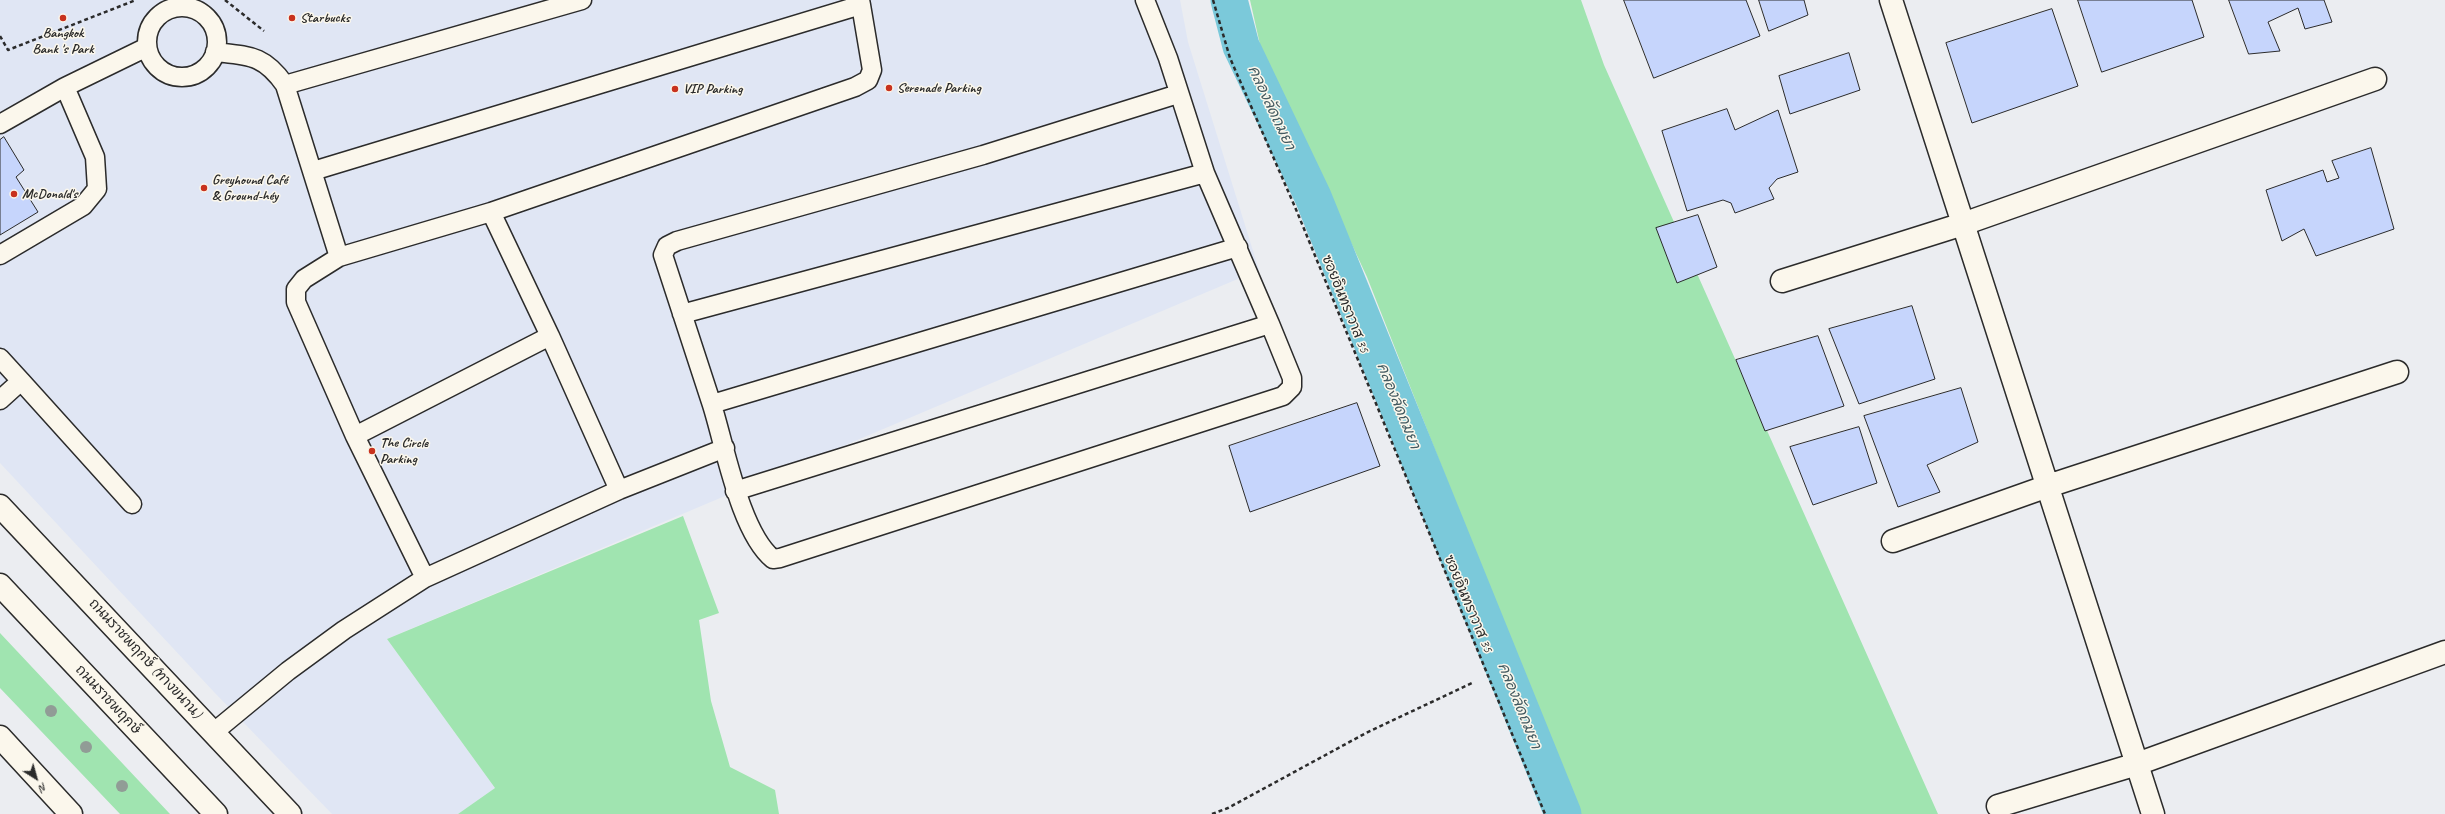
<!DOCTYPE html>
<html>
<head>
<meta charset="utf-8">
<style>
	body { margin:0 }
	#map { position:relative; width:2445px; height:814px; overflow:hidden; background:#ebedf1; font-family:Caveat,sans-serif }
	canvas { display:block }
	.north { position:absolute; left:16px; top:758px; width:40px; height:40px; -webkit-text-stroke:3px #fbf7ec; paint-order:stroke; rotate:143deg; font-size:11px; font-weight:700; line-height:16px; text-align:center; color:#2b2b2b }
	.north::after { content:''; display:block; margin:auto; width:14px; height:18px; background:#2b2b2b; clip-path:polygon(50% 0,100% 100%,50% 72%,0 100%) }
</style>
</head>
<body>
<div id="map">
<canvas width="2445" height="814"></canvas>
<div class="north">N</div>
</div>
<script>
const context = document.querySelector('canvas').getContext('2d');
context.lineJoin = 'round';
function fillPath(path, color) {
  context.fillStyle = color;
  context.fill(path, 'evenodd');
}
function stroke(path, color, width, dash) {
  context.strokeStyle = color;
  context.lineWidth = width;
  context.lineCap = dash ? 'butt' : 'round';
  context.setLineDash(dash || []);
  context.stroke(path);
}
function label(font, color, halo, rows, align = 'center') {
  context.font = font + ' Caveat,"Playpen Sans Thai",sans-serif';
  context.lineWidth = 3;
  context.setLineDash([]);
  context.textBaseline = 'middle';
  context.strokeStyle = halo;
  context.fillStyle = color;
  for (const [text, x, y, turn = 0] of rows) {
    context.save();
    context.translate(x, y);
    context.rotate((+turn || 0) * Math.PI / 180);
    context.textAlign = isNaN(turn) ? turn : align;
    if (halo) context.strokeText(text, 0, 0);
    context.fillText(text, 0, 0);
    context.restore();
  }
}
fillPath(new Path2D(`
	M 0,0 L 1180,0 L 1188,42 L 1259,270 L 387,639 L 495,788 L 458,814 L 332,814 L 214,692 L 0,463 Z`), '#e0e6f4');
fillPath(new Path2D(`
	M 1250,0 L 1581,0 L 1604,65 L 1938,814 L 1575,814 L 1509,638 L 1367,277 L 1261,49 Z
	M 683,516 L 719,613 L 699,620 L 711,701 L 730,767 L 775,790 L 779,814 L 458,814 L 495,788 L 387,639 Z
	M 0,633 L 170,814 L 120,814 L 0,688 Z`), '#a0e4b0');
stroke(new Path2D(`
	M 1229,0 L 1241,46 L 1313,197 L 1563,814`), '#7bc9da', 37);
const building = new Path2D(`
	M 1624,0 L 1746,0 L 1760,36 L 1654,78 Z
	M 1759,0 L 1804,0 L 1808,15 L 1769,31 Z
	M 2078,0 L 2192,0 L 2204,37 L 2102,72 Z
	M 2229,0 L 2324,0 L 2332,22 L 2305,29 L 2298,8 L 2268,22 L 2280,51 L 2249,54 Z
	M 2052,9 L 2078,86 L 1972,123 L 1946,43 Z
	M 1849,53 L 1860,90 L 1790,114 L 1779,76 Z
	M 1727,109 L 1735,130 L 1778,110 L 1798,172 L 1777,179 L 1769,188 L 1774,199 L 1735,213 L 1731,203 L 1723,200 L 1687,211 L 1662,131 Z
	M 4,137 L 24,170 L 16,177 L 38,212 L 0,235 L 0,140 Z
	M 2371,148 L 2394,229 L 2316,256 L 2304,229 L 2282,241 L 2266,190 L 2323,170 L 2327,182 L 2339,178 L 2332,161 Z
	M 1698,215 L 1717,267 L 1677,283 L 1656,228 Z
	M 1912,306 L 1935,379 L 1859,404 L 1829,329 Z
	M 1818,336 L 1844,406 L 1765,431 L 1736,360 Z
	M 1961,388 L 1978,442 L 1927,465 L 1940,492 L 1898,507 L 1864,416 Z
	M 1357,403 L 1380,466 L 1250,512 L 1229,446 Z
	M 1859,427 L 1877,483 L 1813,505 L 1790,447 Z`);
fillPath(building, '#c6d5fc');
stroke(building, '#2b2b2b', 1);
const service = new Path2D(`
	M147 42a35 35 0 1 1 70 0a35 35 0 1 1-70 0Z
	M 215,52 C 250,56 264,55 285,85 L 339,257
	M 285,85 L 582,0
	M 1178,94 L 983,155 L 677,241 L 667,246 L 663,255 C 679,305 696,355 712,405 C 725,446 740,532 773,559 L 780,558 L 1283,396 L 1292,387 L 1292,378 L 1270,324
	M 0,124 L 65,87 L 147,47
	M 313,171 L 861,5 L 860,0
	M 0,255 L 83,206 L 97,189 L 95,157 L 65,87
	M 682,314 L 1205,173
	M 0,358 L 21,381
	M 0,400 L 21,381 L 132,504
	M 712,404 L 1238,247
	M 355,436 L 550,336
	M 619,490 L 725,448
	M 735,491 L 1270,324 L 1205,173 L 1168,58 L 1145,0
	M 425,578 L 355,436 L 296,302 L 296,289 L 304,279 L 339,257 L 491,212 L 855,87 L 868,80 L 872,70 L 861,5
	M 214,732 L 288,671 L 344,630 L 425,578 L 619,490 L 550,336 L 491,212`);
const minor = new Path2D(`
	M 1891,0 L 2153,814
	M 1782,281 L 1963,224 L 2375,79
	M 1893,541 L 2048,486 L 2397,372
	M 1998,806 L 2137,764 L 2445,652`);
const secondary = new Path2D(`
	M 0,506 L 290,814`);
const primary = new Path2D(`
	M 0,585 L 216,814
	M 0,737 L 71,814`);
stroke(service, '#2b2b2b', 21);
stroke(minor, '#2b2b2b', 25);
stroke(secondary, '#2b2b2b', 25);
stroke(primary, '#2b2b2b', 25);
stroke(new Path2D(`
	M 225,0 L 264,31
	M 1213,0 L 1230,58 L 1295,207 L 1545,814
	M155 42a27 27 0 1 1 54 0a27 27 0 1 1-54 0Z
	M 0,36 L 8,50 L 136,0
	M 1212,814 L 1228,808 L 1366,733 L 1474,682`), '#2b2b2b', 2.5, [4, 3]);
stroke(service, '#fbf7ec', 18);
stroke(minor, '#fbf7ec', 22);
stroke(secondary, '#fbf7ec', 22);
stroke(primary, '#fbf7ec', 22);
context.fillStyle = '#919c96';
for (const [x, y] of [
	[51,711],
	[86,747],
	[122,786]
]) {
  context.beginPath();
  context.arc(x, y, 6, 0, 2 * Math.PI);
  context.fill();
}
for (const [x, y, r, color] of [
	[63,18,4,"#c8321e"],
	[292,18,4,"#c8321e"],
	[889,88,4,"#c8321e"],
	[675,89,4,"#c8321e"],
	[204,188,4,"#c8321e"],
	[14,194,4,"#c8321e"],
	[372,451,4,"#c8321e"]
]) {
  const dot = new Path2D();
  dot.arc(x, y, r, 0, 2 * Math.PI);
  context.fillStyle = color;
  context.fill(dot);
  stroke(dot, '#fbf7ec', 1.5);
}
label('bold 14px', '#2b2b2b', '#fbf7ec', [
	["Starbucks",300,18],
	["Bangkok",63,33,"center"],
	["Bank 's Park",63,49,"center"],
	["Serenade Parking",897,88],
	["VIP Parking",683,89],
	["Greyhound Café",212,180],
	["& Ground-héy",212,196],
	["McDonald's",22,194],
	["The Circle",380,443],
	["Parking",380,459]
], 'left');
label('14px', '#2b2b2b', '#fbf7ec', [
	["ซอยอินทราวาส 35",1345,304,68],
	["ซอยอินทราวาส 35",1468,604,67],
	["ถนนราชพฤกษ์ (ทางขนาน)",145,659,47],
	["ถนนราชพฤกษ์",108,700,47]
]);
label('italic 15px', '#435a60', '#fbf7ec', [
	["คลองลัดถมยา",1271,108,65],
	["คลองลัดถมยา",1398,406,68],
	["คลองลัดถมยา",1519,706,68]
]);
</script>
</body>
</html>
